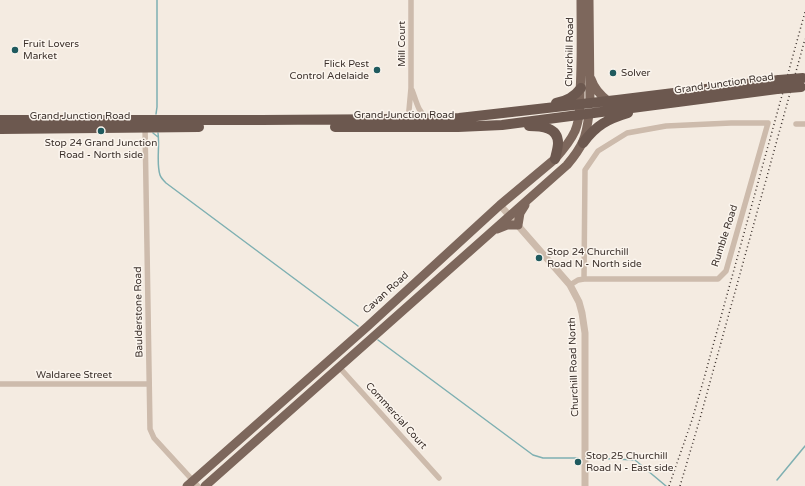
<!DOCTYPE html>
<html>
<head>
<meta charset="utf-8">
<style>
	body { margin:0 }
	canvas { display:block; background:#f4ebe1 }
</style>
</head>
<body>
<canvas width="805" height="486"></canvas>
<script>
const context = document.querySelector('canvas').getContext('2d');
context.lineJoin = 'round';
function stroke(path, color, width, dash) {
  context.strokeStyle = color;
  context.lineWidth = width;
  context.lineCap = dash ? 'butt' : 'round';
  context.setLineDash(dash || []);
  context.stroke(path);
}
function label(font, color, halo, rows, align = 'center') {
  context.font = font + ' "Varela Round",sans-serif';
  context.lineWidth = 3;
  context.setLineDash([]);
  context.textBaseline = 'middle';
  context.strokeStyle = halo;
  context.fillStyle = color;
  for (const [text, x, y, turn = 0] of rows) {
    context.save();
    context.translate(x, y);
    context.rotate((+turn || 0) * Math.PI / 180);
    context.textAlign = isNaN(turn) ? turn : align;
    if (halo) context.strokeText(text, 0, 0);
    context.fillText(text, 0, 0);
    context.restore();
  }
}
stroke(new Path2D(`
	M 156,114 L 157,107 L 157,0
	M 153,133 L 158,137
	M 158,133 C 160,146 156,163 160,175 C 161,178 164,181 166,183 L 358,326
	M 378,340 L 533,455 L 543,458 L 578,458
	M 593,458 L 635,460 L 666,486
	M 777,480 L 805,446`), '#7fb0b2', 1.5);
stroke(new Path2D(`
	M 412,90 C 416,100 418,112 426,117
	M 408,121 L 411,88 L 411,0
	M 796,124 L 805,124
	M 145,126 L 150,429 L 154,438 L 198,486
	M 570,285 L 578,280 L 584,279 L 718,279 L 726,271 L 768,123 L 731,123 L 666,126 L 627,133 L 598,151 L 585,170 L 584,279
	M 339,367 L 439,478
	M 0,384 L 149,384`), '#cdbbac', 5.5);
stroke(new Path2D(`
	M 500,205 L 570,285 L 579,302 L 582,313 L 585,333 L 585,486`), '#cdbbac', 7);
stroke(new Path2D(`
	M 589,0 L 590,103
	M 591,79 C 594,88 600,95 608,101
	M 497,229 L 507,225 L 518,225 L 520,213 L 525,205
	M 187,486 L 368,326 L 500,205 L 555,159 C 563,150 570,142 575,131 C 580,119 580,105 580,92 C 582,61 581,31 581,0
	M 205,486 L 567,165 C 583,146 586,138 589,114`), '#7d675c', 9);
stroke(new Path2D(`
	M 556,103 C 567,101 574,97 581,88
	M 0,120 L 261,120 L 408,119 L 459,118 L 617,100 L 779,80
	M 529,126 C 541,126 558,127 558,143 C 558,148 556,154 555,159
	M 335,127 L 458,127 L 502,125 L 777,89
	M 0,129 L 199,127
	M 583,143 C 596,125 608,119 628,113`), '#6c584f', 10);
stroke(new Path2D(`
	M 669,486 L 692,420 L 703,382 L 805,12
	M 680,486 L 699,422 L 805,39`), '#3b302b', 1.5, [1, 3]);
stroke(new Path2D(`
	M 779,80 L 803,78
	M 777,89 L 801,87`), '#6c584f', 10);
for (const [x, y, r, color] of [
	[15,50,4,"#1f5a5e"],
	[377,70,4,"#1f5a5e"],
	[613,73,4,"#1f5a5e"],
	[101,131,4,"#1f5a5e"],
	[539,258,4,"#1f5a5e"],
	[578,462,4,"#1f5a5e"]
]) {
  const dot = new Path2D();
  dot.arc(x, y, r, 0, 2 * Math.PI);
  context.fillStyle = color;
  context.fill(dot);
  stroke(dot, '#fbf5ee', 1.5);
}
label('10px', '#3b302b', '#fbf5ee', [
	["Fruit Lovers",23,44],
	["Market",23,56],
	["Flick Pest",369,64,"right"],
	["Control Adelaide",369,76,"right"],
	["Solver",621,73],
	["Stop 24 Grand Junction",101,143,"center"],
	["Road - North side",101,155,"center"],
	["Stop 24 Churchill",547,252],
	["Road N - North side",547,264],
	["Stop 25 Churchill",586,456],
	["Road N - East side",586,468]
], 'left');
label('10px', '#3b302b', '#fbf5ee', [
	["Mill Court",402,44,-90],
	["Churchill Road",570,52,-89],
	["Grand Junction Road",724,84,-8],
	["Grand Junction Road",404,115],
	["Grand Junction Road",80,116],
	["Rumble Road",725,236,-72],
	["Cavan Road",386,293,-42],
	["Baulderstone Road",139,312,-91],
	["Churchill Road North",574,367,-92],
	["Waldaree Street",74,375],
	["Commercial Court",396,416,48]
]);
</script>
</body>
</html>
